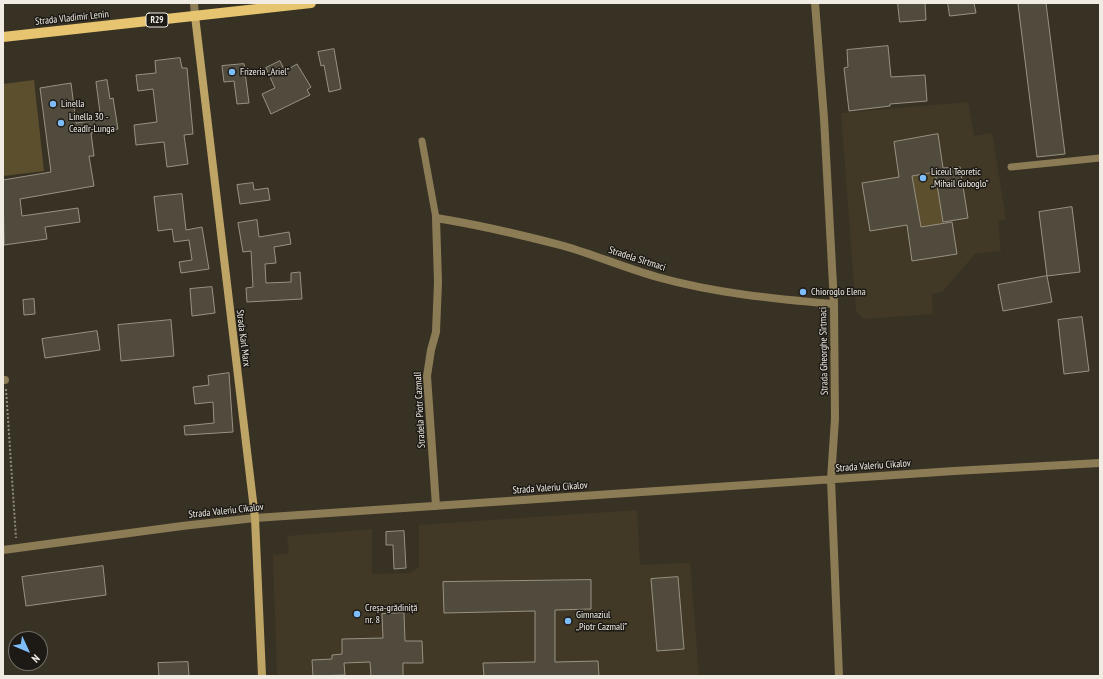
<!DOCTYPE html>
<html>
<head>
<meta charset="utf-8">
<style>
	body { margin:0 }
	#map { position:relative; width:1103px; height:679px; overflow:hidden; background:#383225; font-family:"PT Sans Narrow",sans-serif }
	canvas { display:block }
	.frame { position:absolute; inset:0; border:4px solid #f0ece4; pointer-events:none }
	.north { position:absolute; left:8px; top:631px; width:40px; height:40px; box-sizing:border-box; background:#1d1a15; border:1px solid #716e68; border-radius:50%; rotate:134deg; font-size:11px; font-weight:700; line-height:16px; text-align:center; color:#f0ece4 }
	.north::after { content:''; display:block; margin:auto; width:14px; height:18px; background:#7fbdfa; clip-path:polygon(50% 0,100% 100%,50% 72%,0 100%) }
</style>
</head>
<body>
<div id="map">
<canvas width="1103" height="679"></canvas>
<div class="frame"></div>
<div class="north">N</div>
</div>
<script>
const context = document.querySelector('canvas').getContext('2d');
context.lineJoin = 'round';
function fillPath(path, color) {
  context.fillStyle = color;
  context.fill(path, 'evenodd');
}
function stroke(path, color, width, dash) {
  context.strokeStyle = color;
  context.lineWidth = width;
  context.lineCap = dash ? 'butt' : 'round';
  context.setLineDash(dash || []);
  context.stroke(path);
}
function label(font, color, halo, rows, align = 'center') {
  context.font = font + ' "PT Sans Narrow",sans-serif';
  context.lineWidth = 3;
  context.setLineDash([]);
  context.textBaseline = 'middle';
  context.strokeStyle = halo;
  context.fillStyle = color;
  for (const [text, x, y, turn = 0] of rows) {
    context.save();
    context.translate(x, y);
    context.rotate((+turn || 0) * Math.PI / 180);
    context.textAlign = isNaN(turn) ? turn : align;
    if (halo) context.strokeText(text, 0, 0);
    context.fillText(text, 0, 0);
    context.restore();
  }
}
fillPath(new Path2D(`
	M 968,102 L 974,136 L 992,133 L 1006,219 L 998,221 L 1001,251 L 975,254 L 942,292 L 932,294 L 933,314 L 864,319 L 856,311 L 841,113 Z
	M 637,510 L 640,565 L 690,563 L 699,676 L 277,676 L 273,555 L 289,553 L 287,536 L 372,529 L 372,574 L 410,573 L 419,567 L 419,525 Z`), '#413926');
fillPath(new Path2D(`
	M 34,80 L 44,171 L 3,176 L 3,84 Z
	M 935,172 L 944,223 L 921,227 L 912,176 Z`), '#5c4f2e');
const building = new Path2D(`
	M 898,3 L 925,3 L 926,20 L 900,22 Z
	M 948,3 L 974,3 L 976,13 L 950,16 Z
	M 1046,3 L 1065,154 L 1037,157 L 1018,4 Z
	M 888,46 L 891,77 L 925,75 L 927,101 L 890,104 L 890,106 L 849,111 L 844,68 L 848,67 L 847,50 Z
	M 334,49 L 341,89 L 329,92 L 324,65 L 321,66 L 318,52 Z
	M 180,58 L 182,68 L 187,68 L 193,134 L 184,135 L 188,164 L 167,167 L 164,142 L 136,145 L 134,125 L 157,122 L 153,89 L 138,91 L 136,75 L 156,73 L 155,61 Z
	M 280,61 L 285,71 L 297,64 L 311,87 L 307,90 L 310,95 L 271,114 L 262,94 L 275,88 L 266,68 Z
	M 244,64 L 249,103 L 237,104 L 234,81 L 224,82 L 222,66 Z
	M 107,80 L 110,99 L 113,98 L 118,129 L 91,133 L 94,156 L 89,156 L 94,186 L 20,199 L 22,216 L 78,208 L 80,222 L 45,227 L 47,239 L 4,245 L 3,180 L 51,172 L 40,88 L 71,83 L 76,123 L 101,120 L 96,82 Z
	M 938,134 L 943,168 L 960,167 L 968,218 L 943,222 L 935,172 L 912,176 L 921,227 L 952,222 L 957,254 L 912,261 L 907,225 L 870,231 L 862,183 L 899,177 L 894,142 Z
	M 253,183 L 254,190 L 268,188 L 270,200 L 240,204 L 237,185 Z
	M 182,194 L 186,230 L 202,227 L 209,269 L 181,273 L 179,262 L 192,260 L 189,240 L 174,242 L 172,229 L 158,231 L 154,197 Z
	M 1072,207 L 1080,272 L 1047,276 L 1039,212 Z
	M 257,220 L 259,237 L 289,232 L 291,244 L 274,247 L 276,263 L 265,264 L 266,283 L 291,282 L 291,273 L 300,272 L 302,299 L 247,302 L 246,288 L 253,287 L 251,251 L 243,252 L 238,223 Z
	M 1047,276 L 1052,302 L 1003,311 L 998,285 Z
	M 212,287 L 215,313 L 192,316 L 190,289 Z
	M 34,299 L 35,314 L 24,315 L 23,300 Z
	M 1082,317 L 1089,371 L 1064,374 L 1058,320 Z
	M 171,320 L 174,356 L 121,361 L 118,325 Z
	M 97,331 L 100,350 L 45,358 L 42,339 Z
	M 229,373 L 233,432 L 185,435 L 184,426 L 214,423 L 213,402 L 195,404 L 193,387 L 209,385 L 208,376 Z
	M 404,531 L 406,568 L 394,569 L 393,545 L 386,545 L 386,532 Z
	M 103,566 L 106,595 L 26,606 L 22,577 Z
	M 678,577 L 684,649 L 657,651 L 651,579 Z
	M 591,580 L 591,609 L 555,610 L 555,662 L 598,661 L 599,676 L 484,676 L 483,663 L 535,662 L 535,611 L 444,613 L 443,582 Z
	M 404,613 L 405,641 L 422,641 L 423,663 L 403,663 L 403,676 L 371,676 L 370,662 L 344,663 L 345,675 L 313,676 L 312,660 L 332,659 L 332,655 L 342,654 L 342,639 L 383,638 L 382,614 Z
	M 188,662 L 189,676 L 159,676 L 158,663 Z`);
fillPath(building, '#504b3d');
stroke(building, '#999283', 1);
stroke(new Path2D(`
	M 6,389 L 16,538`), '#908b81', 2, [2, 2]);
stroke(new Path2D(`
	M 422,141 L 436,218
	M 1011,167 L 1100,158`), '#8c7c55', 7);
stroke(new Path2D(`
	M 194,3 L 195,16
	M 815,3 L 824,118 L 834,304 L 835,419 L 831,479 L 839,676
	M 3,380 L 5,380
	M 436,506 L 427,376 L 431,350 L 436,332 L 438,282 L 436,218 C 480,225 522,235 564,246 C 595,255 625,268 657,277 C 714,293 774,299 834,304
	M 3,550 L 182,526 L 255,518 L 954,471 L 1100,463`), '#8c7c55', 8);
stroke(new Path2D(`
	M 195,16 L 255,518 L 262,676`), '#bfa565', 8);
stroke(new Path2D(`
	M 3,37 L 311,3`), '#e6c470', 10);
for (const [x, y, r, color] of [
	[232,72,4,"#7fbdfa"],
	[53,104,4,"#7fbdfa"],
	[61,123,4,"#7fbdfa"],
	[923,178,4,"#7fbdfa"],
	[803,292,4,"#7fbdfa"],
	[357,614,4,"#7fbdfa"],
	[568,621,4,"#7fbdfa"]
]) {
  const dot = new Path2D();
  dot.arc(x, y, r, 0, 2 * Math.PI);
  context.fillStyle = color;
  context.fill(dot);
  stroke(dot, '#1d1a15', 1.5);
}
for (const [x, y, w] of [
	[157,20,22]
]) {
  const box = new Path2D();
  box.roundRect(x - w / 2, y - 7, w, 14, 3);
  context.fillStyle = '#1d1a15';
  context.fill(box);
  stroke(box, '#f0ece4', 1);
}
label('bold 9px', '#f0ece4', null, [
	["R29",157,20]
]);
label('10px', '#f0ece4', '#1d1a15', [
	["Strada Vladimir Lenin",72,18,-6],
	["Stradela Sîrtmaci",637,259,18],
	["Strada Karl Marx",243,338,83],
	["Strada Gheorghe Sîrtmaci",824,351,-91],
	["Stradela Piotr Cazmalî",420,410,-93],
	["Strada Valeriu Cikalov",873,466,-4],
	["Strada Valeriu Cikalov",550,488,-4],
	["Strada Valeriu Cikalov",226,511,-6]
]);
label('10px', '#f0ece4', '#1d1a15', [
	["Frizeria „Ariel”",240,72],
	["Linella",61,104],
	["Linella 30 -",69,117],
	["Ceadîr-Lunga",69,129],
	["Liceul Teoretic",931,172],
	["„Mihail Guboglo”",931,184],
	["Chioroglo Elena",811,292],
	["Creșa-grădiniță",365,608],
	["nr. 8",365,620],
	["Gimnaziul",576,615],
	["„Piotr Cazmalî”",576,627]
], 'left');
</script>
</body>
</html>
